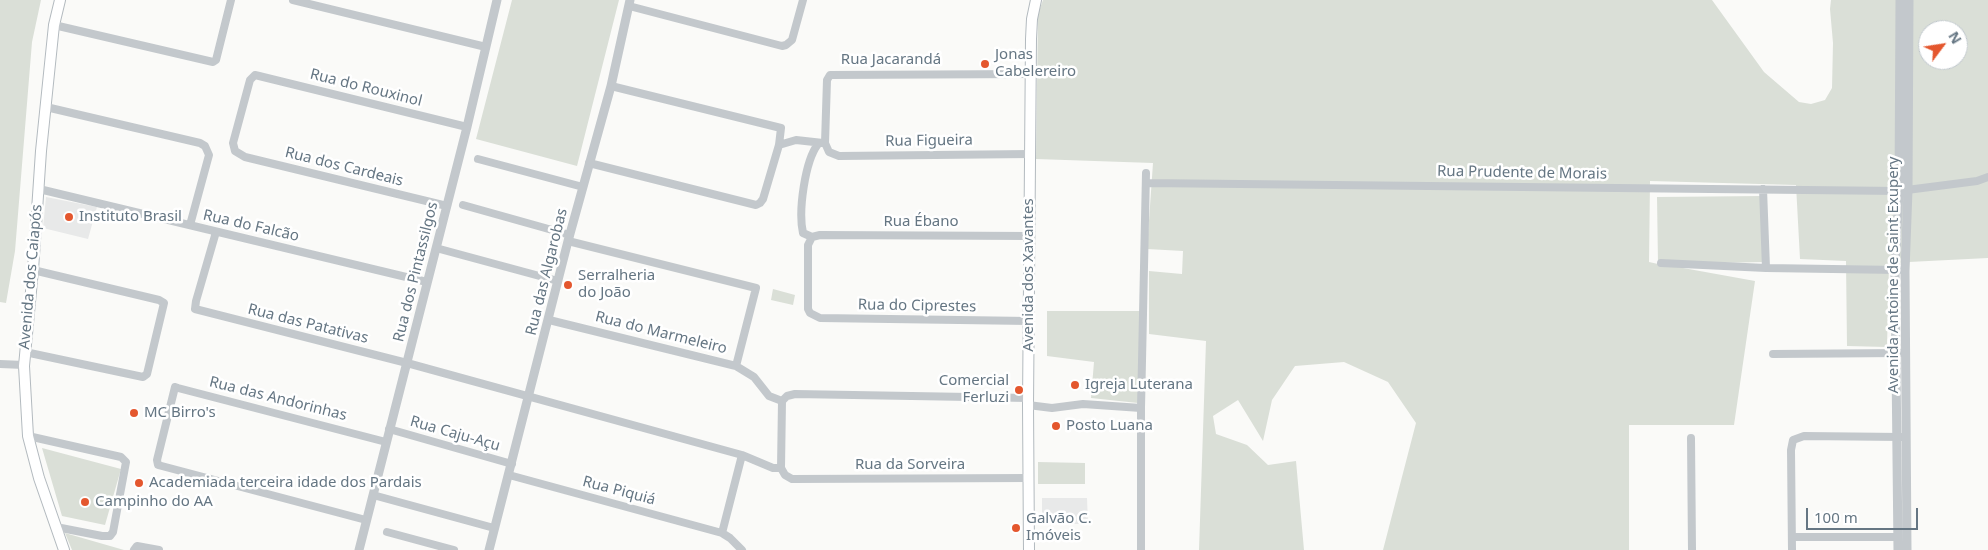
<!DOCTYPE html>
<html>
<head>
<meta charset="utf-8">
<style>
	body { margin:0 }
	#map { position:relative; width:1988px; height:550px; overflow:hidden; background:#fafaf8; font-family:"Noto Sans",sans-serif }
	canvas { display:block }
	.north { position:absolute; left:1918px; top:20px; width:50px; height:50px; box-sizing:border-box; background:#fff; border:1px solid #c1c8cd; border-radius:50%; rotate:59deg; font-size:14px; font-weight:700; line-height:20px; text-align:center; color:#657683 }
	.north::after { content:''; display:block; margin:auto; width:18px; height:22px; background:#e4572e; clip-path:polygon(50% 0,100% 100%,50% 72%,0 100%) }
	.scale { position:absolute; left:1806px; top:508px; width:112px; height:22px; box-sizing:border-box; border:2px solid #657683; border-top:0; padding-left:6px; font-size:15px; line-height:18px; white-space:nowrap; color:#657683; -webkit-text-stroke:4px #fff; paint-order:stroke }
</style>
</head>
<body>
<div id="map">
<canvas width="1988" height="550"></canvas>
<div class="north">N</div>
<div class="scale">100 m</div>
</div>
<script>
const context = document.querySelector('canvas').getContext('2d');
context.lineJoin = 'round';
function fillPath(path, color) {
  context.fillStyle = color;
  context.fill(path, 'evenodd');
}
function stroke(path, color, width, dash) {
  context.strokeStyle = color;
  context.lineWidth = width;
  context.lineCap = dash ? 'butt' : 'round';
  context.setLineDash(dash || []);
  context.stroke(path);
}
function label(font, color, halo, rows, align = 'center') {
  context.font = font + ' "Noto Sans",sans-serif';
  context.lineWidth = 5;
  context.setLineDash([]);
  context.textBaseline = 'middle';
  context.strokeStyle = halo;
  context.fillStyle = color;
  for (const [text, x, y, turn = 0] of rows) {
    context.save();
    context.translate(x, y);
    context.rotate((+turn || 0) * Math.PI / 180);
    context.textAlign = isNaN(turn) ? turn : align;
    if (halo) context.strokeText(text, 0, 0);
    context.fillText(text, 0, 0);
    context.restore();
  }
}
fillPath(new Path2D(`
	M 46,197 L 97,207 L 88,239 L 43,228 Z
	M 1042,498 L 1087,498 L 1088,524 L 1042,524 Z`), '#e8e9e9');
fillPath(new Path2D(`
	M 0,0 L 41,0 L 32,42 L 15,251 L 6,303 L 0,302 Z
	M 512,0 L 619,0 L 577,166 L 476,139 Z
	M 1043,0 L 1712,0 L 1764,72 L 1799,102 L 1811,104 L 1825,100 L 1832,88 L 1833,43 L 1830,9 L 1831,0 L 1988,0 L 1988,258 L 1889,263 L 1887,347 L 1847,346 L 1846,261 L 1800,259 L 1796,185 L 1650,181 L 1649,262 L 1658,264 L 1657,197 L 1763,196 L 1765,262 L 1661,264 L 1755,281 L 1734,425 L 1629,425 L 1629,550 L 1383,550 L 1416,423 L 1388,382 L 1344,362 L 1295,366 L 1272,400 L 1263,441 L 1238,400 L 1213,416 L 1216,434 L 1247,445 L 1268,465 L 1296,461 L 1304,550 L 1199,550 L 1206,341 L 1149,334 L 1149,271 L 1182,274 L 1183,251 L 1147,249 L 1153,163 L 1036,159 L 1038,14 ZM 1928,30 L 1958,30 L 1958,60 L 1928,60 Z
	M 773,289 L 795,295 L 793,305 L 771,300 Z
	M 1047,311 L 1141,311 L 1138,403 L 1091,398 L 1094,362 L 1047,356 Z
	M 42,448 L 121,469 L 105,525 L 62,516 Z
	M 1038,462 L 1085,463 L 1085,484 L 1038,484 Z
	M 65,533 L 124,550 L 72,550 Z`), '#dadfd7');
const secondary = new Path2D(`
	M 60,0 L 54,25 L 41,151 L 33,270 L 24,366 L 28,436 L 39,478 L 64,550
	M 1029,550 L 1028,405 L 1031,39 L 1032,19 L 1036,0`);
stroke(secondary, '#b3babf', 12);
stroke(new Path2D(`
	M 293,0 L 486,47
	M 629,6 L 782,46 L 786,45 L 792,40 L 803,0
	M 54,25 L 213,62 L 216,60 L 231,0
	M 46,107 L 200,143 L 205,146 L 209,155 L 190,225
	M 779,145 L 796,140 L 823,143
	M 1030,154 L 839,156 L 829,152 L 825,143 L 827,80 L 830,75 L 1031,74
	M 478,159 L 583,187
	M 589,163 L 756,205 L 760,203 L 763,199 L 779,145 L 781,128 L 611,86
	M 1146,183 L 1899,191 L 1977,181 L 1988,177
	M 39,189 L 427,282
	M 1763,189 L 1766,268
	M 463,205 L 570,235
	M 447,206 L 245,157 L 235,151 L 233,143 L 250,80 L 255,75 L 467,127
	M 216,232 L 196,301 L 195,309 L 407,363 L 742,455 L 773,468 L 781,468
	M 812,237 L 803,233 C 798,211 805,161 818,144
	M 568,241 L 756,288 L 736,366
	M 436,248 L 558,281
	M 1661,263 L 1766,268 L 1899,270
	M 549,320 L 736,366 L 754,377 L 769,396 L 782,401
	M 1029,321 L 820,318 L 810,313 L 808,309 L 808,245 L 812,237 L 820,235 L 1029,236
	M 25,352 L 143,377 L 147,374 L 164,303 L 159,300 L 33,270
	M 1773,354 L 1900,353
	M 0,364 L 24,365
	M 782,401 L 781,468 L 785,475 L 792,479 L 1028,478
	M 782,401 L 787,396 L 795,394 L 1028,398
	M 1028,405 L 1052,408 L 1083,404 L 1141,408
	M 389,429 L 512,464
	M 28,436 L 121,457 L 126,462 L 113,532 L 110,536 L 102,536 L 56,527
	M 1691,438 L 1692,550
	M 509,475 L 722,533 L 730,538 L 742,550
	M 373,495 L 494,528
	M 366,520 L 158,465 L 157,460 L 175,387 L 178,388 L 386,442
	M 387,532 L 454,550
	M 722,533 L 742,455
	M 1792,537 L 1898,537
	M 134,550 L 137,546 L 159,550
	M 1141,550 L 1141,408 L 1146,173
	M 1792,550 L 1791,450 L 1793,440 L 1804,436 L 1902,437`), '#c3c8cc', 8);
stroke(new Path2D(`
	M 359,550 L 467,127 L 497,0
	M 489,550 L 568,241 L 611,86 L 630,0
	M 1898,550 L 1895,270 L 1899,191 L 1900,0
	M 1907,550 L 1905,271 L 1908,190 L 1909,0`), '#c3c8cc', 9);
stroke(secondary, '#fff', 10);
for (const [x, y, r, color] of [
	[985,64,5,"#e4572e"],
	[69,217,5,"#e4572e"],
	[568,285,5,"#e4572e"],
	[1075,385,5,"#e4572e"],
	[1019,390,5,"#e4572e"],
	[134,413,5,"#e4572e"],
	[1056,426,5,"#e4572e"],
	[139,483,5,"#e4572e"],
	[85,502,5,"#e4572e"],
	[1016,528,5,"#e4572e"]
]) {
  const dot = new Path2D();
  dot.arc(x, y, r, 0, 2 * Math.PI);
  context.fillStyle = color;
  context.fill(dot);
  stroke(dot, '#fff', 2);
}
label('15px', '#657683', '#fff', [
	["Jonas",995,55],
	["Cabelereiro",995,72],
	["Instituto Brasil",79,217],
	["Serralheria",578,276],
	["do João",578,293],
	["Comercial",1009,381,"right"],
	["Ferluzi",1009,398,"right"],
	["Igreja Luterana",1085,385],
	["MC Birro's",144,413],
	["Posto Luana",1066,426],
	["Academiada terceira idade dos Pardais",149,483],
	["Campinho do AA",95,502],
	["Galvão C.",1026,519],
	["Imóveis",1026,536]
], 'left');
label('15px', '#657683', '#fff', [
	["Rua Jacarandá",891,60],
	["Rua do Rouxinol",366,88,14],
	["Rua Figueira",929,141,-1],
	["Rua dos Cardeais",344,167,14],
	["Rua Prudente de Morais",1522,173,1],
	["Rua Ébano",921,222],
	["Rua do Falcão",251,226,13],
	["Rua dos Pintassilgos",416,272,-76],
	["Rua das Algarobas",547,272,-76],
	["Avenida dos Xavantes",1029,275,-90],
	["Avenida Antoine de Saint Exupery",1894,275,-90],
	["Avenida dos Caiapós",31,277,-85],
	["Rua do Ciprestes",917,306,1],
	["Rua das Patativas",308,324,14],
	["Rua do Marmeleiro",661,333,14],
	["Rua das Andorinhas",278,399,14],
	["Rua Caju-Açu",455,434,16],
	["Rua da Sorveira",910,465],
	["Rua Piquiá",619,491,15]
]);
</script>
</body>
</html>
